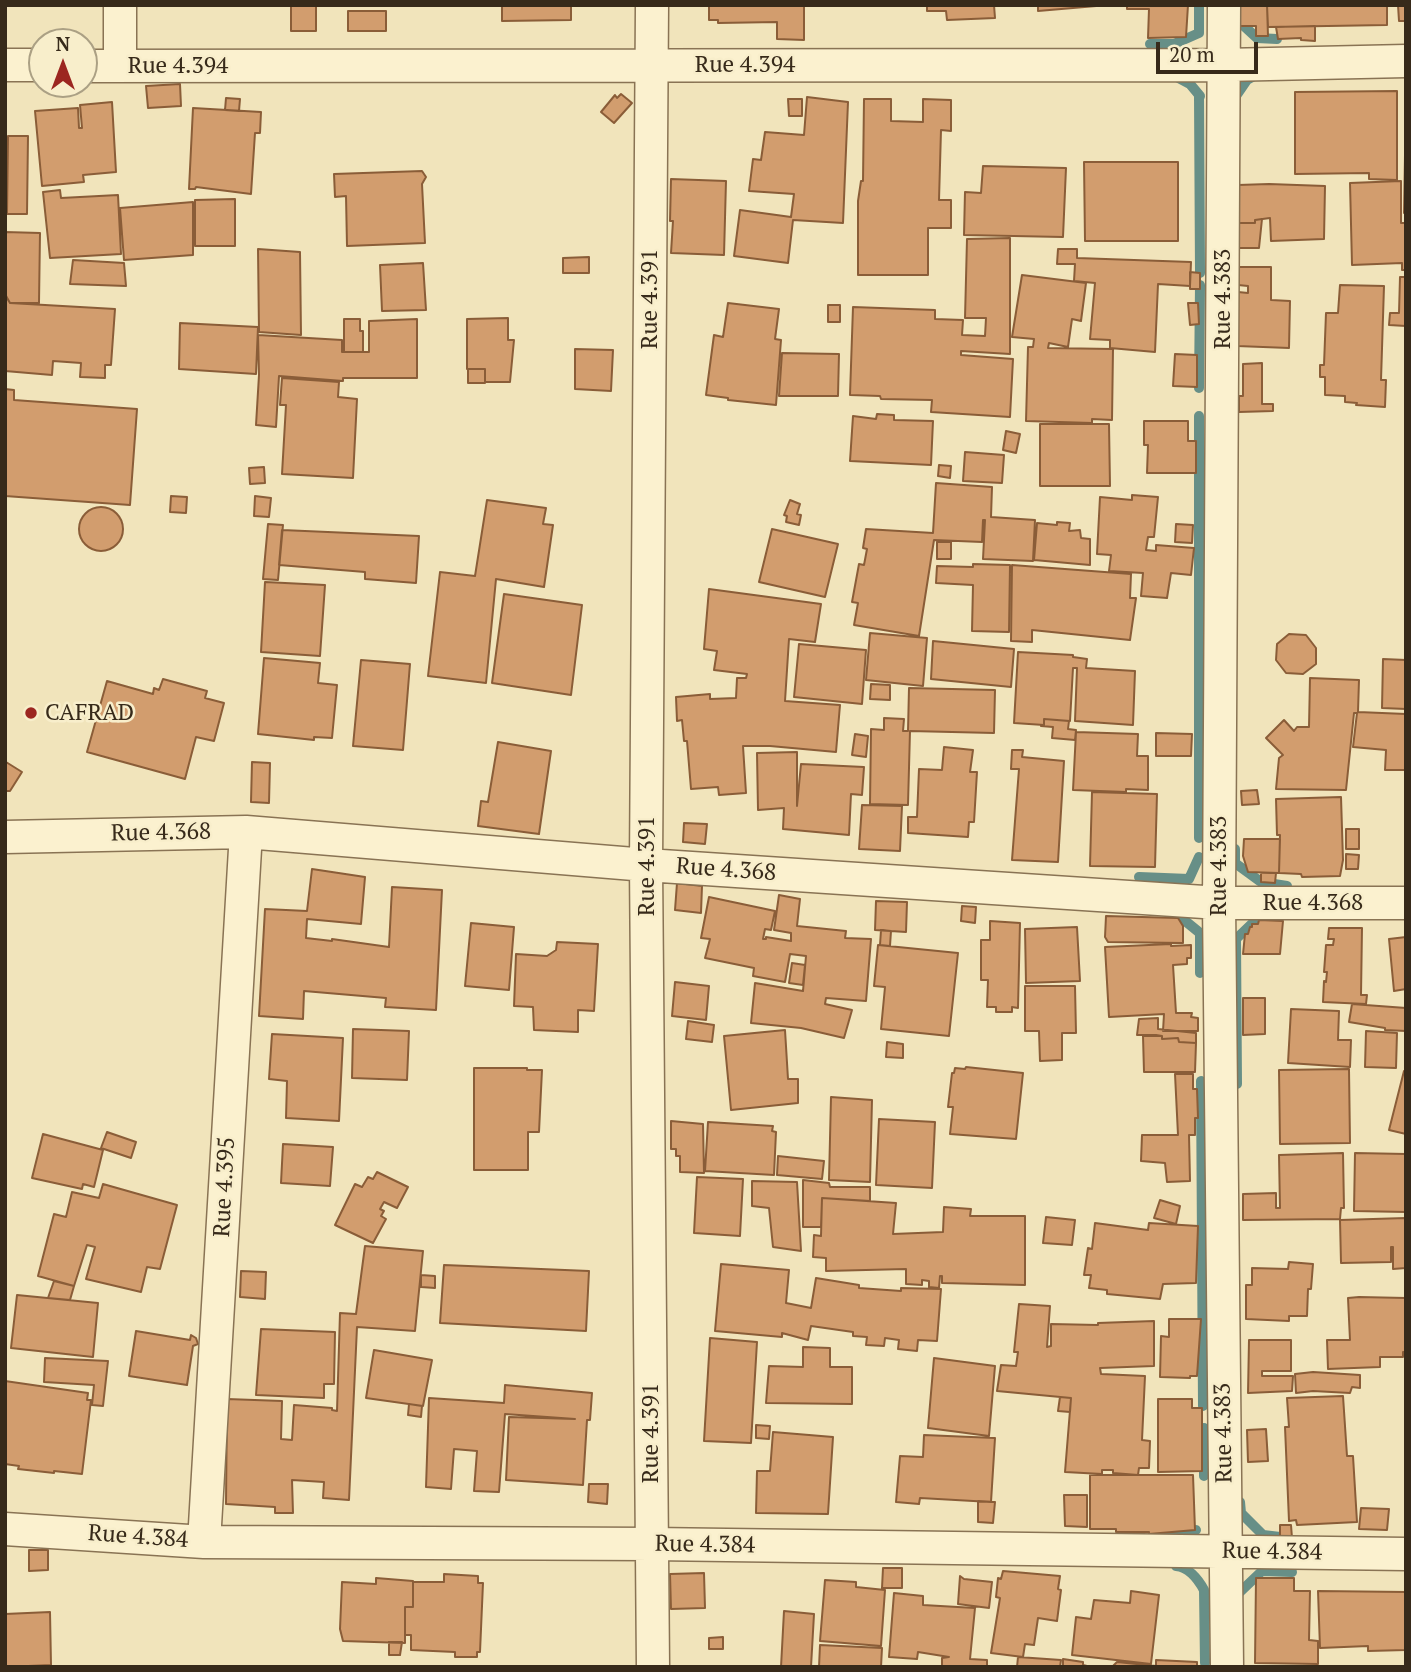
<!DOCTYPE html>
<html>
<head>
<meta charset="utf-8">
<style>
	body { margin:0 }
	#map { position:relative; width:1411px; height:1672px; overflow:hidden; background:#f1e4bb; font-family:"PT Serif",serif }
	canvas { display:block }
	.frame { position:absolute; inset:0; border:7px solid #372a1a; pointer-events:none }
	.north { position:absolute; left:28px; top:28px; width:70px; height:70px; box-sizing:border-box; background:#f8eecb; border:2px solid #aba084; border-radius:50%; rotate:0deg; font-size:19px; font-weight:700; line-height:28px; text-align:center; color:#372a1a }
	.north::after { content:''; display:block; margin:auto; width:24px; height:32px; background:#9c2620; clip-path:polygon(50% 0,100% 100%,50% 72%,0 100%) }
	.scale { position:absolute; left:1156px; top:42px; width:102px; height:32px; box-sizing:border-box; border:4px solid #372a1a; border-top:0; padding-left:9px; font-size:21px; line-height:24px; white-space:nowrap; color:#372a1a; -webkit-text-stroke:5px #f8eecb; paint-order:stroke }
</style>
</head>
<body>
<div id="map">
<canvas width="1411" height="1672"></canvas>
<div class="frame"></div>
<div class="north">N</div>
<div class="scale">20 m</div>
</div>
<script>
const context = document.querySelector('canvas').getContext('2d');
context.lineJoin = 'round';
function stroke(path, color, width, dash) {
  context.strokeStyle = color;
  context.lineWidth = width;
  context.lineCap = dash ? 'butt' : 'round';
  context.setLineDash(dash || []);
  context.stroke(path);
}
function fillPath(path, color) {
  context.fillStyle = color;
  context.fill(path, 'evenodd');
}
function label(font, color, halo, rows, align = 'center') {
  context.font = font + ' "PT Serif",serif';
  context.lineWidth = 5;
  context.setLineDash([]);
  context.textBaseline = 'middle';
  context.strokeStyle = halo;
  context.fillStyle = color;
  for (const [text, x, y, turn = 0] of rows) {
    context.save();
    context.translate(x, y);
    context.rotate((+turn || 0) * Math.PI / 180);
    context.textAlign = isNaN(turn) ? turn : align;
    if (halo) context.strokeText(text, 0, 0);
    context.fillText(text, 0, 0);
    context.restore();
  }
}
stroke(new Path2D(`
	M 1244,26 L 1257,38 L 1277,39
	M 1150,44 L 1174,44 L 1199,33 L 1199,5
	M 1175,76 L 1190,84 L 1200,96
	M 1199,96 L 1200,273
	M 1236,96 L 1247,80 L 1256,75
	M 1199,388 L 1200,285
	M 1199,416 L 1199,838
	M 1235,849 L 1235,863 L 1261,882
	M 1139,877 L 1189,879 L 1199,857
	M 1261,882 L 1287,886
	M 1169,911 L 1173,911 L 1200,933 L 1200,973
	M 1236,939 L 1237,1084
	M 1236,939 L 1262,914 L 1269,914
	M 1201,1081 L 1203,1406
	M 1204,1428 L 1204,1476
	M 1240,1502 L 1241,1513 L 1263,1535 L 1280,1537
	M 1161,1536 L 1181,1535 L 1196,1530
	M 1176,1566 C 1188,1567 1198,1579 1204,1590 L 1205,1663
	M 1240,1592 L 1262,1571 L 1292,1572`), '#678f87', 10);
const building = new Path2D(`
	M 291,5 L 316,6 L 316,31 L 291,31 Z
	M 502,5 L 571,5 L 571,20 L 502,21 Z
	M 709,5 L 804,5 L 804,40 L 777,39 L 777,22 L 718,23 L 718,20 L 709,20 Z
	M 927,5 L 994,5 L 995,18 L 947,20 L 946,11 L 927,11 Z
	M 1038,5 L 1108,5 L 1038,11 Z
	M 1127,5 L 1188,5 L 1186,37 L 1148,38 L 1149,9 L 1127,9 Z
	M 1239,5 L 1267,5 L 1268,36 L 1256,36 L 1256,26 L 1239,26 Z
	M 1267,5 L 1387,5 L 1387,25 L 1268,27 Z
	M 1398,5 L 1406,5 L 1406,21 L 1399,21 Z
	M 348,11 L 386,11 L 386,31 L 348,31 Z
	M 1315,26 L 1315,41 L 1301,40 L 1301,38 L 1278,39 L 1276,27 Z
	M 180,84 L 181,106 L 148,108 L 146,86 Z
	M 1397,91 L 1397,180 L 1369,179 L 1369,173 L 1295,174 L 1295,92 Z
	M 621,94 L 632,103 L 614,123 L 601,112 L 615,95 L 617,98 Z
	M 807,97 L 848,102 L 843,223 L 793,220 L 788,263 L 734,256 L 740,210 L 791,217 L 794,194 L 749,191 L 753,159 L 761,160 L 765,132 L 804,135 Z
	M 226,98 L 240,99 L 239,111 L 225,110 Z
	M 1406,98 L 1406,213 L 1404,213 Z
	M 788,99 L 802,99 L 802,116 L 789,116 Z
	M 864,99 L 891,99 L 891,121 L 923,122 L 923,99 L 951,100 L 951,131 L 941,130 L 939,200 L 951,200 L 951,228 L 928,228 L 928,275 L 858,275 L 858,201 L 861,181 L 863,181 Z
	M 112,102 L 116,172 L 83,175 L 84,182 L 42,186 L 35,111 L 78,108 L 79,128 L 82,128 L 80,105 Z
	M 193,108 L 261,112 L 260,133 L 255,133 L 251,194 L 196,187 L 195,189 L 189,189 Z
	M 8,136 L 28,136 L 27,214 L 7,214 Z
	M 1084,162 L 1178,162 L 1178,241 L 1085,241 Z
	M 983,166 L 1066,168 L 1063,237 L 964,235 L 965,192 L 981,193 Z
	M 422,171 L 426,177 L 422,184 L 425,243 L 347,246 L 346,196 L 335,197 L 334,174 Z
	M 671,179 L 726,181 L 724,255 L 671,253 L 673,221 L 670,221 Z
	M 1401,181 L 1401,223 L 1406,223 L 1406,270 L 1402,270 L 1402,263 L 1352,265 L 1350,183 Z
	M 1269,184 L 1325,186 L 1324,239 L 1271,241 L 1270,218 L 1255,220 L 1255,223 L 1238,223 L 1238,185 Z
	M 60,190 L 61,198 L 118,195 L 121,254 L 50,258 L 43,192 Z
	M 235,199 L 235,246 L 195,246 L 195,200 Z
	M 193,202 L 193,255 L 124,260 L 120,208 Z
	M 1262,219 L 1259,248 L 1238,248 L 1238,223 L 1255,223 L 1255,220 Z
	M 5,232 L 40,233 L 39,303 L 10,303 L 5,294 Z
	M 1010,238 L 1010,354 L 961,351 L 961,355 L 1013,359 L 1010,417 L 931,412 L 932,400 L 881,399 L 880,396 L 850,395 L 853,307 L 935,310 L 935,319 L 963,320 L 962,335 L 985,336 L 986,318 L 965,318 L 967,239 Z
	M 258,249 L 300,252 L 301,335 L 259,332 Z
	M 1058,249 L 1077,249 L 1077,258 L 1191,262 L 1190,286 L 1158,284 L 1155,352 L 1110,348 L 1110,340 L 1090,339 L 1095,283 L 1074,281 L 1075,264 L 1057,264 Z
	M 589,257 L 589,273 L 563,273 L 563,258 Z
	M 73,260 L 124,263 L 126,286 L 70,284 Z
	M 423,263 L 426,310 L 382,311 L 380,265 Z
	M 1238,267 L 1271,267 L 1271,300 L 1290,301 L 1289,348 L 1237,346 L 1238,292 L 1248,293 L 1248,286 L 1238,285 Z
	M 1190,272 L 1200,273 L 1200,289 L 1190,289 Z
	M 1022,275 L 1086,283 L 1081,321 L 1072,319 L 1068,347 L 1049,343 L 1048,348 L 1113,349 L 1112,420 L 1092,419 L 1092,423 L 1026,421 L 1028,347 L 1033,347 L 1034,339 L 1012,337 Z
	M 1400,277 L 1406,277 L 1406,326 L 1389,325 L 1390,313 L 1399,313 Z
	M 1340,285 L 1384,286 L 1381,380 L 1386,380 L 1385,407 L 1356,405 L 1357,403 L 1345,402 L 1345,396 L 1325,395 L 1325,377 L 1320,377 L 1320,365 L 1324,365 L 1326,313 L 1338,313 Z
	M 5,295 L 10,303 L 115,309 L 111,365 L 105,365 L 105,378 L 80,377 L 81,363 L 53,361 L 52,375 L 5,371 Z
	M 728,303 L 779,309 L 775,339 L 781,340 L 776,405 L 728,400 L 728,398 L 706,395 L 714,335 L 723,337 Z
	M 1188,303 L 1198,303 L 1199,324 L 1190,325 Z
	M 828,305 L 840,305 L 840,322 L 828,322 Z
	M 508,318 L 508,340 L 514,340 L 510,382 L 485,382 L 485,369 L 467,369 L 467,319 Z
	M 344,319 L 360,319 L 360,331 L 363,331 L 363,352 L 344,352 Z
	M 417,319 L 417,378 L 343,378 L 343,381 L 279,376 L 276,427 L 256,425 L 259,375 L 258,335 L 342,340 L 342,352 L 369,352 L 369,321 Z
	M 180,323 L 258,327 L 256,374 L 179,369 Z
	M 575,349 L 613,350 L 611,391 L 575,389 Z
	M 782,353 L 839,354 L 838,396 L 779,396 Z
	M 1175,354 L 1197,355 L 1197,387 L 1173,386 Z
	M 1262,363 L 1262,404 L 1273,404 L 1273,411 L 1239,412 L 1239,396 L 1243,396 L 1243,364 Z
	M 468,369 L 485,369 L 485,383 L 468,383 Z
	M 282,378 L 339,382 L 338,397 L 357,399 L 353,478 L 282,474 L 286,405 L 280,405 Z
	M 5,389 L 14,390 L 14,400 L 137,409 L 130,505 L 5,496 Z
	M 877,414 L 894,415 L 894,420 L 933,421 L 931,465 L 850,461 L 853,416 L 876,419 Z
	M 1144,421 L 1188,421 L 1188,441 L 1196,441 L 1196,473 L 1147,473 L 1148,445 L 1144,445 Z
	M 1040,424 L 1109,424 L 1110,486 L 1040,486 Z
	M 1006,431 L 1020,434 L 1016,453 L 1003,450 Z
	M 965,452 L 1004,455 L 1002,483 L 963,481 Z
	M 939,465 L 951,466 L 950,478 L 938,476 Z
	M 264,467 L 265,483 L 250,484 L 249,468 Z
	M 936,483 L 992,487 L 991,517 L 1035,520 L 1033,561 L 983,559 L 985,520 L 983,520 L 982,542 L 934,540 L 919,636 L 854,625 L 858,603 L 852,602 L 859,564 L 864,565 L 867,549 L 863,548 L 866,529 L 933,533 Z
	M 1132,495 L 1158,497 L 1154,537 L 1148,537 L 1146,550 L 1156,551 L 1156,545 L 1194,548 L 1191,575 L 1171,573 L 1167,598 L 1141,596 L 1143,573 L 1109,571 L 1111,555 L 1097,554 L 1100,497 L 1132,500 Z
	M 171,496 L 187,497 L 186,513 L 170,512 Z
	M 255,496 L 271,498 L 269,517 L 254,516 Z
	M 487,500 L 546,508 L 543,524 L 553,525 L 544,587 L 496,579 L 486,683 L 428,676 L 440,572 L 475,576 Z
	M 790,500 L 800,504 L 797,514 L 801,515 L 799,525 L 786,522 L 787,516 L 784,515 Z
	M79 529a22 22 0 1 1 44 0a22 22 0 1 1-44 0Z
	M 1057,522 L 1070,523 L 1069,531 L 1080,530 L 1081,538 L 1090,539 L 1090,565 L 1034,560 L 1037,523 L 1057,525 Z
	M 268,524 L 283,525 L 278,580 L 263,579 Z
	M 1176,524 L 1193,525 L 1192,543 L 1175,542 Z
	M 772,529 L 838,544 L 825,597 L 759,582 Z
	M 282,530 L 419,536 L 416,583 L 365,579 L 365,572 L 279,565 Z
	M 937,542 L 951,542 L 951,559 L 937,559 Z
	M 973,564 L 1010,565 L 1009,632 L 972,631 L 973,585 L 936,583 L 937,566 L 973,567 Z
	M 1012,565 L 1131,574 L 1130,598 L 1136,598 L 1130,640 L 1032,630 L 1032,642 L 1011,641 Z
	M 265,582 L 325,585 L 320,656 L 261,652 Z
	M 709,589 L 821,604 L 815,642 L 789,639 L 785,701 L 840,705 L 836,752 L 770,746 L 743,746 L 746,793 L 719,795 L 718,787 L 691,789 L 687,741 L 684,741 L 682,720 L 677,721 L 676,697 L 710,694 L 710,699 L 736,698 L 737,678 L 746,678 L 747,674 L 714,670 L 717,651 L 704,649 Z
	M 504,594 L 582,605 L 571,695 L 492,683 Z
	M 870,633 L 927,638 L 923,686 L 866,680 Z
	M 1289,634 L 1306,635 L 1316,648 L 1316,664 L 1303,674 L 1286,673 L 1276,660 L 1277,644 Z
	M 933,641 L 1014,649 L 1011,687 L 931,679 Z
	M 799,644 L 866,650 L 862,704 L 794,697 Z
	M 1018,652 L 1073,655 L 1073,657 L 1087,659 L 1086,668 L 1135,671 L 1133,725 L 1075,721 L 1077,668 L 1073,668 L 1070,721 L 1044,719 L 1044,725 L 1014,723 Z
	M 264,658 L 320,663 L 318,683 L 337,685 L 332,738 L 314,737 L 314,740 L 258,734 Z
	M 1383,659 L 1406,660 L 1406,709 L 1382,708 Z
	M 361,660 L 410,664 L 403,750 L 353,746 Z
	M 1310,678 L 1359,680 L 1358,712 L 1406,714 L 1406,770 L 1385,770 L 1386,750 L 1353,747 L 1357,713 L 1354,713 L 1346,790 L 1276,789 L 1279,758 L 1283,755 L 1266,738 L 1284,720 L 1294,731 L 1297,727 L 1309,727 Z
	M 163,679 L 207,691 L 205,698 L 224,703 L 214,741 L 196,737 L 185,779 L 87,752 L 107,681 L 153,694 L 154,688 L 159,690 Z
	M 871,684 L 890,685 L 890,700 L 870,699 Z
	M 909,688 L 995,690 L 994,733 L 910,731 L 908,805 L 870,804 L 871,729 L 884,730 L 884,718 L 904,719 L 903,731 L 908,731 Z
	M 1044,719 L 1069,721 L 1068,729 L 1076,730 L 1075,740 L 1052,738 L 1053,727 L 1041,726 L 1044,725 Z
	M 1076,732 L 1138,734 L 1137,756 L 1148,756 L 1148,790 L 1126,789 L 1126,792 L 1073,790 Z
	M 1156,733 L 1192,734 L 1191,756 L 1156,756 Z
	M 855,734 L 868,736 L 866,757 L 852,755 Z
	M 498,742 L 551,751 L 539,834 L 478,826 L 481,801 L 488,802 Z
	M 944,747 L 973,750 L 970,772 L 977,772 L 974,822 L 969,822 L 968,837 L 908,833 L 908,817 L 917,817 L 919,769 L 942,770 Z
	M 1012,750 L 1023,750 L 1022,757 L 1064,761 L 1058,862 L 1012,860 L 1019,769 L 1011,769 Z
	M 797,752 L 797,806 L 801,764 L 864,767 L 862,795 L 851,794 L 849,835 L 783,829 L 784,808 L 758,810 L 757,753 Z
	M 6,762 L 22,772 L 10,791 L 5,791 Z
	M 252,762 L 270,763 L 269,803 L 251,802 Z
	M 1257,790 L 1259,804 L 1242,805 L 1241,791 Z
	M 1092,792 L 1157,794 L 1155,867 L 1090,866 Z
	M 1341,797 L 1343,860 L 1340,876 L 1302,877 L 1301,874 L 1279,873 L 1280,835 L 1277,835 L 1276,799 Z
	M 862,805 L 902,806 L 900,851 L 859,849 Z
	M 684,823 L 707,824 L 705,844 L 683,842 Z
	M 1346,829 L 1359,829 L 1359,849 L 1346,849 Z
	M 1244,839 L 1280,839 L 1279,873 L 1248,872 L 1243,856 Z
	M 1346,854 L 1359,855 L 1358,869 L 1346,869 Z
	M 312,869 L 365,877 L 361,924 L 307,919 L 306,938 L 332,941 L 332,939 L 389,947 L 392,887 L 442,890 L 436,1010 L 385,1007 L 386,998 L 304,991 L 303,1019 L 259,1016 L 265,909 L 307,911 Z
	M 1261,873 L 1276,873 L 1275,883 L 1261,882 Z
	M 677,883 L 702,886 L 701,913 L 675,910 Z
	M 779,895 L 800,899 L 797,926 L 846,931 L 845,938 L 871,939 L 866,1001 L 826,998 L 825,1004 L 852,1010 L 844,1038 L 801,1028 L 751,1023 L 755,983 L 803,991 L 806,956 L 790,954 L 785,982 L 753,976 L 754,968 L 705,958 L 710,939 L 701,938 L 709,897 L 775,911 L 771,930 L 765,929 L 763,939 L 766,939 L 766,937 L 791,941 L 791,933 L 774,930 Z
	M 876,901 L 907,902 L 906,932 L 875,930 Z
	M 962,906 L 976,907 L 975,923 L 961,921 Z
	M 1106,916 L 1178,918 L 1183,926 L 1183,943 L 1108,942 L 1105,937 Z
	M 1259,920 L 1283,921 L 1280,954 L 1243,954 L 1245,934 L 1248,934 L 1250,927 L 1252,927 L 1252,924 L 1258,924 Z
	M 990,921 L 1020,923 L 1018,1008 L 1012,1007 L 1012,1012 L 996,1012 L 996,1007 L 987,1007 L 988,980 L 981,980 L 981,940 L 990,940 Z
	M 471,923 L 514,927 L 509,990 L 465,986 Z
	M 1077,927 L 1080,981 L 1026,983 L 1025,929 Z
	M 1329,928 L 1362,928 L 1361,995 L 1367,995 L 1366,1004 L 1323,1002 L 1324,981 L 1326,982 L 1327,972 L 1324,972 L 1326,945 L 1333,945 L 1334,939 L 1328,939 Z
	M 881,930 L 891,931 L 890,946 L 880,945 Z
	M 1406,937 L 1406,989 L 1394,991 L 1389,939 Z
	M 557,942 L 598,944 L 594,1011 L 578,1010 L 578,1032 L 534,1030 L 533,1007 L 514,1006 L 516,954 L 547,956 L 556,950 Z
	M 1171,944 L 1171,946 L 1191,945 L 1191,958 L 1187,958 L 1187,964 L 1173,965 L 1176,1013 L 1192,1013 L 1191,1017 L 1198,1018 L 1198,1031 L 1163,1031 L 1164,1014 L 1109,1017 L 1105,947 Z
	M 878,945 L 958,953 L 949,1036 L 881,1029 L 885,987 L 874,986 Z
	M 792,963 L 805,965 L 803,985 L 789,983 Z
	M 675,982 L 709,986 L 706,1020 L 672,1016 Z
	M 1025,986 L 1075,986 L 1076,1033 L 1062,1033 L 1062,1060 L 1040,1061 L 1039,1031 L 1025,1031 Z
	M 1243,998 L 1265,998 L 1265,1034 L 1243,1035 Z
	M 1352,1004 L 1406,1008 L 1406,1031 L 1385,1030 L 1385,1028 L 1349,1022 Z
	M 1291,1009 L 1339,1011 L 1338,1040 L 1351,1040 L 1350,1067 L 1288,1063 Z
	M 1158,1018 L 1158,1029 L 1196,1033 L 1196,1043 L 1179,1042 L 1178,1038 L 1162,1039 L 1162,1036 L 1156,1035 L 1137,1035 L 1139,1019 Z
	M 688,1021 L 714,1025 L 712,1042 L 686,1039 Z
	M 353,1029 L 409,1031 L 407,1080 L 352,1078 Z
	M 785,1030 L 788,1079 L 798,1079 L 798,1103 L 731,1110 L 724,1036 Z
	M 1366,1031 L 1397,1033 L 1396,1068 L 1365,1067 Z
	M 272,1034 L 343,1038 L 339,1121 L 286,1118 L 287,1081 L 269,1079 Z
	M 1143,1036 L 1162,1036 L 1162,1039 L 1178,1038 L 1179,1042 L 1196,1043 L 1195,1072 L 1144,1072 Z
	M 887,1042 L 903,1044 L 903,1058 L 886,1057 Z
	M 966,1067 L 1023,1073 L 1016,1139 L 950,1134 L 953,1107 L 948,1107 L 952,1073 L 954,1073 L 955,1068 L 965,1069 Z
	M 474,1068 L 527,1068 L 527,1070 L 542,1070 L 539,1132 L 528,1132 L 528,1170 L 474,1170 Z
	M 1349,1069 L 1350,1143 L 1280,1144 L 1279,1070 Z
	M 1404,1071 L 1406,1071 L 1406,1134 L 1389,1130 Z
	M 1175,1074 L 1193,1074 L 1193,1089 L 1197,1089 L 1198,1118 L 1195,1118 L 1195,1135 L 1189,1135 L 1190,1181 L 1167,1182 L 1165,1163 L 1141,1161 L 1142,1135 L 1178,1135 Z
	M 831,1097 L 872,1100 L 870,1182 L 829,1180 Z
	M 879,1119 L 935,1122 L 932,1188 L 876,1185 Z
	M 671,1121 L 703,1124 L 704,1173 L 680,1172 L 680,1156 L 676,1156 L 676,1149 L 671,1149 Z
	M 708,1122 L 773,1126 L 772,1131 L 776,1132 L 774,1175 L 705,1171 Z
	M 107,1132 L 136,1142 L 131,1158 L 101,1148 Z
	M 43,1134 L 103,1150 L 94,1187 L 83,1184 L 82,1189 L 32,1178 Z
	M 283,1144 L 333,1147 L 330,1186 L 281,1183 Z
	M 1343,1153 L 1344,1208 L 1341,1208 L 1340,1219 L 1243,1220 L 1243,1194 L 1276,1193 L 1276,1208 L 1280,1208 L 1279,1155 Z
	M 1355,1153 L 1406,1154 L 1406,1212 L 1354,1211 Z
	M 778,1156 L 824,1161 L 822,1179 L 777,1175 Z
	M 377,1172 L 408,1187 L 397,1208 L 384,1202 L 380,1209 L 384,1211 L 381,1216 L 386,1219 L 373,1243 L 335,1225 L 355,1184 L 362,1187 L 368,1177 L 373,1179 Z
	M 697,1177 L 743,1179 L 740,1236 L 694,1233 Z
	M 803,1180 L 829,1183 L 830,1187 L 870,1187 L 870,1201 L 822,1198 L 821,1227 L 803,1227 Z
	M 752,1181 L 797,1182 L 801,1251 L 773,1247 L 769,1208 L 752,1206 Z
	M 103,1184 L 177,1205 L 160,1269 L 147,1267 L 141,1292 L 86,1279 L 95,1247 L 87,1245 L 74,1286 L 38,1276 L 54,1214 L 66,1217 L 72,1192 L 99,1198 Z
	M 822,1198 L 896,1203 L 893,1234 L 943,1232 L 944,1207 L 971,1209 L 970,1216 L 1025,1216 L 1025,1285 L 942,1283 L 942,1276 L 940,1276 L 939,1288 L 929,1287 L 929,1281 L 922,1280 L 922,1285 L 906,1284 L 906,1269 L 826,1271 L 826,1258 L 813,1257 L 814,1235 L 821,1236 Z
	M 1160,1200 L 1180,1206 L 1176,1224 L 1154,1218 Z
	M 1046,1217 L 1075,1220 L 1072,1245 L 1043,1243 Z
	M 1406,1218 L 1406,1268 L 1393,1269 L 1393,1247 L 1391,1247 L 1391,1262 L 1341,1263 L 1340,1220 Z
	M 1095,1223 L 1148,1230 L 1149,1223 L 1198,1226 L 1196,1283 L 1163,1284 L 1160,1299 L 1107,1294 L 1107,1290 L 1089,1288 L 1091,1275 L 1084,1275 L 1088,1248 L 1092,1249 Z
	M 365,1246 L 423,1251 L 415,1331 L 357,1327 L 349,1500 L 323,1498 L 324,1482 L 292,1480 L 293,1513 L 275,1513 L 275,1507 L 226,1504 L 227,1399 L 282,1401 L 281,1439 L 292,1440 L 294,1405 L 332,1408 L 332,1410 L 337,1411 L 340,1313 L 356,1314 Z
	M 1289,1262 L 1313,1264 L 1311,1289 L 1308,1289 L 1307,1316 L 1289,1316 L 1289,1321 L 1246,1319 L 1246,1285 L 1252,1285 L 1252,1268 L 1288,1269 Z
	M 721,1264 L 789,1270 L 786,1303 L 811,1308 L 816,1278 L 859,1285 L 859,1288 L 901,1291 L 901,1288 L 941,1289 L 937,1341 L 918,1340 L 917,1351 L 898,1349 L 899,1340 L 885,1338 L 884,1346 L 866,1345 L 867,1337 L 853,1336 L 853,1332 L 811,1326 L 808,1340 L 782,1333 L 782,1337 L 715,1331 Z
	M 444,1265 L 589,1271 L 586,1331 L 440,1323 Z
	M 241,1271 L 266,1272 L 265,1299 L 240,1297 Z
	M 421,1275 L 435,1276 L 435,1288 L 421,1287 Z
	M 54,1281 L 74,1286 L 70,1300 L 48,1298 Z
	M 17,1295 L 98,1303 L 93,1357 L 11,1348 Z
	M 1359,1297 L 1406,1298 L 1406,1352 L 1403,1352 L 1403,1357 L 1380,1357 L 1380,1367 L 1328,1369 L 1327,1340 L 1350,1340 L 1348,1298 Z
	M 1019,1304 L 1050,1306 L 1047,1347 L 1051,1346 L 1051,1324 L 1098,1325 L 1098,1323 L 1154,1321 L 1154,1366 L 1100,1368 L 1101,1374 L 1145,1376 L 1142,1440 L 1150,1441 L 1149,1468 L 1139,1468 L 1138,1475 L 1113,1473 L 1113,1470 L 1102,1470 L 1102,1474 L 1065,1472 L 1071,1398 L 997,1391 L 1001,1365 L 1016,1366 L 1018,1352 L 1014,1352 Z
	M 1169,1319 L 1201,1319 L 1197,1376 L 1190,1376 L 1190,1378 L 1160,1377 L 1161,1336 L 1169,1337 Z
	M 261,1329 L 335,1332 L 334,1384 L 324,1384 L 324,1398 L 256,1395 Z
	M 136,1331 L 190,1340 L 191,1335 L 196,1338 L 198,1344 L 193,1346 L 187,1385 L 129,1376 Z
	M 710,1338 L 757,1342 L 751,1443 L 704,1441 Z
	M 1249,1340 L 1291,1340 L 1291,1371 L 1262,1371 L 1262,1376 L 1293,1376 L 1292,1391 L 1248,1393 Z
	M 803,1347 L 830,1348 L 830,1367 L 852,1367 L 852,1404 L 766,1403 L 769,1366 L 803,1367 Z
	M 374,1350 L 432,1360 L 423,1406 L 366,1398 Z
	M 45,1358 L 108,1361 L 103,1406 L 92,1405 L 94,1385 L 44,1382 Z
	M 934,1358 L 995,1366 L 989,1436 L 928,1428 Z
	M 1313,1372 L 1360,1375 L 1360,1388 L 1352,1387 L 1350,1393 L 1313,1391 L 1296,1393 L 1295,1374 Z
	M 5,1381 L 88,1393 L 87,1400 L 91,1400 L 82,1474 L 54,1471 L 54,1473 L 18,1469 L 19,1466 L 5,1464 Z
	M 505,1385 L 592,1393 L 590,1420 L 587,1420 L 583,1485 L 506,1480 L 509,1417 L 575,1419 L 505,1414 L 499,1492 L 474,1491 L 477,1451 L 454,1449 L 451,1489 L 426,1487 L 429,1398 L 504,1403 Z
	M 1343,1396 L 1347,1456 L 1353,1456 L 1357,1522 L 1297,1525 L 1296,1520 L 1289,1521 L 1285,1427 L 1289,1427 L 1287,1398 Z
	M 1060,1397 L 1071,1398 L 1070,1412 L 1058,1411 Z
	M 1158,1399 L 1192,1399 L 1192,1408 L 1202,1408 L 1202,1471 L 1158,1472 Z
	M 409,1404 L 422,1406 L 421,1417 L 408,1415 Z
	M 756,1425 L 770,1426 L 769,1439 L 756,1438 Z
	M 1266,1429 L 1268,1461 L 1248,1462 L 1247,1430 Z
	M 773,1432 L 833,1437 L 828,1514 L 756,1513 L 757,1471 L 770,1471 Z
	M 924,1435 L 995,1438 L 991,1502 L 920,1498 L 919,1504 L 896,1502 L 900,1456 L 923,1457 Z
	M 1090,1475 L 1193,1475 L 1195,1530 L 1149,1534 L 1149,1532 L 1116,1532 L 1116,1529 L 1090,1529 Z
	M 589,1484 L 608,1484 L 607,1504 L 588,1502 Z
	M 1064,1495 L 1087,1495 L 1087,1527 L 1065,1526 Z
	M 978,1501 L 995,1502 L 993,1523 L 978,1522 Z
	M 1361,1508 L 1389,1509 L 1387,1530 L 1359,1529 Z
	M 1280,1525 L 1291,1525 L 1292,1538 L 1280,1538 Z
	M 29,1550 L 48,1550 L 48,1570 L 29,1571 Z
	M 883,1568 L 902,1568 L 902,1588 L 882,1588 Z
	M 1003,1571 L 1060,1576 L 1058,1589 L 1061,1590 L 1057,1621 L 1038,1618 L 1034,1645 L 1025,1644 L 1023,1657 L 991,1653 L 1000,1598 L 996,1597 L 998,1578 L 1001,1579 Z
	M 704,1573 L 705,1608 L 671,1609 L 670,1574 Z
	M 444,1574 L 478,1576 L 478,1583 L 483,1583 L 480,1652 L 477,1652 L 477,1657 L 455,1657 L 455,1652 L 411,1650 L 411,1635 L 405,1635 L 405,1607 L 413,1607 L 413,1582 L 444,1582 Z
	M 960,1576 L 964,1579 L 992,1582 L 989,1608 L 958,1604 Z
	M 376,1578 L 413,1581 L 413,1607 L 405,1607 L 405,1643 L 343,1641 L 340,1629 L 342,1582 L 376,1584 Z
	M 1256,1578 L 1294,1578 L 1294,1591 L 1310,1591 L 1309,1640 L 1318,1641 L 1318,1664 L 1255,1663 Z
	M 825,1580 L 856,1582 L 856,1587 L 885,1590 L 881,1646 L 820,1641 Z
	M 1131,1591 L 1159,1595 L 1151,1664 L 1072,1655 L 1076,1617 L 1091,1619 L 1094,1600 L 1130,1603 Z
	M 1318,1591 L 1406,1592 L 1406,1650 L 1368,1651 L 1368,1646 L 1320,1648 Z
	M 894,1593 L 923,1596 L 923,1605 L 975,1608 L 970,1659 L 987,1660 L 987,1667 L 942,1667 L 942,1658 L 949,1657 L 918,1652 L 917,1659 L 889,1657 Z
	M 784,1611 L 814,1614 L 811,1667 L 781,1667 Z
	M 50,1612 L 51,1665 L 5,1667 L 5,1614 Z
	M 723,1637 L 723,1649 L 709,1649 L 709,1638 Z
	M 389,1642 L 402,1642 L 400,1655 L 389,1655 Z
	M 820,1645 L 882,1648 L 881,1667 L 819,1667 Z
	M 1018,1657 L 1061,1660 L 1060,1667 L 1017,1667 Z
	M 1063,1659 L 1083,1662 L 1083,1665 L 1091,1667 L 1063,1667 Z
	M 1156,1660 L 1197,1662 L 1197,1667 L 1112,1667 L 1117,1662 L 1156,1666 Z`);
fillPath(building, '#d29d6e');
stroke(building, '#8a5d38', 2);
const street = new Path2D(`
	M 120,5 L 120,66
	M 652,5 L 646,865 L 653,1667
	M 1224,5 L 1219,903 L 1227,1667
	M 5,65 L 42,65
	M 84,66 L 1224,65 L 1406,61
	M 5,837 L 246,832 L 646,865 L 1219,903 L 1406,903
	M 5,1529 L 204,1542 L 652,1544 L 1406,1554
	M 204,1542 L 246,832`);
stroke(street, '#897354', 35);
stroke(street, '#fbf1cf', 32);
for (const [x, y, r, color] of [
	[31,713,7,"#9c2620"]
]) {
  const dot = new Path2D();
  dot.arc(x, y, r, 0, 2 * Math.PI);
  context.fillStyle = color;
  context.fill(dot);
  stroke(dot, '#f8eecb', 2.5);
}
label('23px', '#372a1a', '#f8eecb', [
	["Rue 4.394",745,65],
	["Rue 4.394",178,66],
	["Rue 4.391",650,299,-90],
	["Rue 4.383",1223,299,-90],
	["Rue 4.368",161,833,-1],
	["Rue 4.391",647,866,-90],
	["Rue 4.383",1219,866,-90],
	["Rue 4.368",726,870,4],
	["Rue 4.368",1313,903],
	["Rue 4.395",225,1187,-87],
	["Rue 4.391",651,1433,-90],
	["Rue 4.383",1224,1433,-91],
	["Rue 4.384",138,1537,4],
	["Rue 4.384",705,1545,1],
	["Rue 4.384",1272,1552,1]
]);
label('23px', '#372a1a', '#f8eecb', [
	["CAFRAD",45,713]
], 'left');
</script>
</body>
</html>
